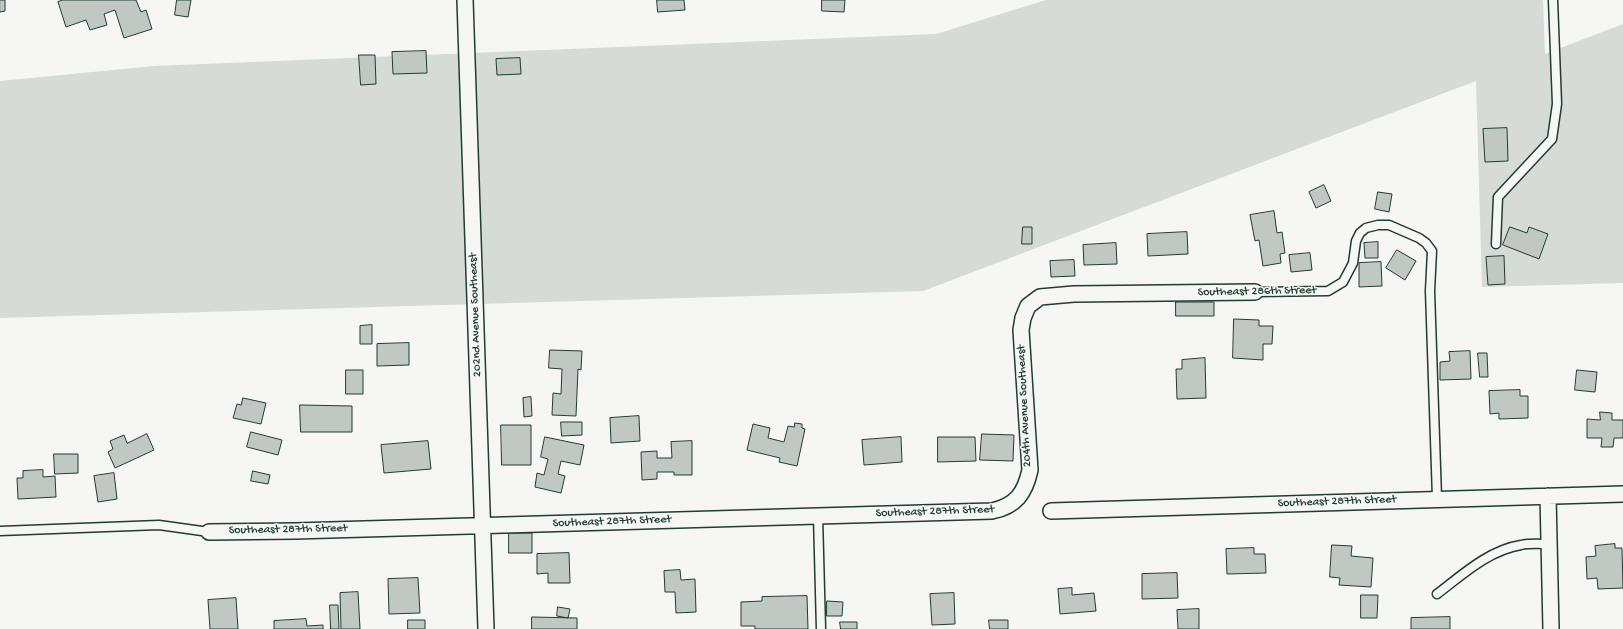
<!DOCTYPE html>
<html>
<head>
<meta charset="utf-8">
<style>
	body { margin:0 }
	canvas { display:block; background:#f6f6f2 }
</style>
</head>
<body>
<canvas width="1623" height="629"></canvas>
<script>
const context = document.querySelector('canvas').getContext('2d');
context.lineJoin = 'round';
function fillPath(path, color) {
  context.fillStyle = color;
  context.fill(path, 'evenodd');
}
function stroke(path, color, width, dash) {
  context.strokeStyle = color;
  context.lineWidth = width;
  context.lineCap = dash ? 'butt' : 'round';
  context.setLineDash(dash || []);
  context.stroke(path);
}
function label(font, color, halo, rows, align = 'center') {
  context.font = font + ' "Gochi Hand",sans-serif';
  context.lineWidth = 3;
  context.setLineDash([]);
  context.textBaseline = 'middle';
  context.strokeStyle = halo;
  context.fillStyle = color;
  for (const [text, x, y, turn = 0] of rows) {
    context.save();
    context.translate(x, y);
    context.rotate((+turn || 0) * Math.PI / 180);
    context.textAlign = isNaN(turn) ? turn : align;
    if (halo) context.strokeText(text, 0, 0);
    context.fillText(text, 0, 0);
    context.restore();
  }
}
fillPath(new Path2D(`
	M 1046,0 L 1543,0 L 1545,54 L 1623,24 L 1623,283 L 1482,287 L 1476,81 L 923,291 L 0,318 L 0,81 L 154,66 L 936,34 Z`), '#d6dbd6');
const building = new Path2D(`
	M 0,0 L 5,0 L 5,11 L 0,12 Z
	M 63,0 L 136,0 L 141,12 L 146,10 L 152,29 L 124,38 L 115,10 L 104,14 L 107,25 L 90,30 L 86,20 L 66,27 L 58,2 Z
	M 177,0 L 191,0 L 188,17 L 175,15 Z
	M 657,0 L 684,0 L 685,10 L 658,12 Z
	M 822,0 L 845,0 L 844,12 L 822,11 Z
	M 426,51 L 427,73 L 393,74 L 392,52 Z
	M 359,55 L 375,55 L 376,84 L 361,85 Z
	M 520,58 L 521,74 L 497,75 L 496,59 Z
	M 1507,128 L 1508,161 L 1485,162 L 1483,129 Z
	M 1324,185 L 1331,201 L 1316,208 L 1309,192 Z
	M 1378,192 L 1392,194 L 1389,212 L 1375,209 Z
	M 1274,211 L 1277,233 L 1282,232 L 1285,253 L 1280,254 L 1281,263 L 1263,266 L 1259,240 L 1255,241 L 1250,215 Z
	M 1023,227 L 1032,227 L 1032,244 L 1022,244 Z
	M 1510,227 L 1527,233 L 1529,227 L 1548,234 L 1539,259 L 1503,245 Z
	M 1187,232 L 1188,254 L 1148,256 L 1147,234 Z
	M 1378,242 L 1378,258 L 1365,258 L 1364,243 Z
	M 1116,243 L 1117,264 L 1084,265 L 1083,245 Z
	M 1397,250 L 1416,261 L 1405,280 L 1386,268 Z
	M 1310,253 L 1312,270 L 1291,272 L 1289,255 Z
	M 1504,256 L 1505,284 L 1488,285 L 1486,257 Z
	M 1074,260 L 1075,276 L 1051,277 L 1050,261 Z
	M 1381,262 L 1382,286 L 1359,287 L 1359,263 Z
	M 1176,302 L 1214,302 L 1214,316 L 1176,316 Z
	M 1234,319 L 1259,320 L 1259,326 L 1273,326 L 1272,344 L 1263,344 L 1263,360 L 1233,358 Z
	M 372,325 L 372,344 L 360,344 L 360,326 Z
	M 409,343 L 409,365 L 377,366 L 377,344 Z
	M 550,350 L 582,351 L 581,370 L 578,369 L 576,416 L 552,415 L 553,393 L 561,394 L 562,369 L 549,368 Z
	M 1470,351 L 1471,379 L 1440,380 L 1440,362 L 1450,361 L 1449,352 Z
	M 1478,353 L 1487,353 L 1488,377 L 1480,377 Z
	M 1205,358 L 1206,398 L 1177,399 L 1176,369 L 1182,369 L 1182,360 Z
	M 346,370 L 363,370 L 363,394 L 346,394 Z
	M 1577,370 L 1597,372 L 1595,392 L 1575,390 Z
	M 1520,390 L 1520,396 L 1528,396 L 1528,418 L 1499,419 L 1499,413 L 1490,414 L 1489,391 Z
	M 531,397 L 532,416 L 524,417 L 523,398 Z
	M 243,398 L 266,403 L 261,424 L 233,418 L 237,404 L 241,405 Z
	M 300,405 L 352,406 L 352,432 L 301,432 Z
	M 1600,412 L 1612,413 L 1612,420 L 1623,420 L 1623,438 L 1614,438 L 1613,447 L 1601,447 L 1602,438 L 1587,438 L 1587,419 L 1600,420 Z
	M 639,416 L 640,441 L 611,443 L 610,418 Z
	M 561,422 L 582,422 L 582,435 L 562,436 Z
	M 795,423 L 802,424 L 802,428 L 805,429 L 797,466 L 779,462 L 780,458 L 747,450 L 753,424 L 770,428 L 768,438 L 784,442 L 788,426 L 794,427 Z
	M 501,425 L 531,425 L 531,465 L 502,465 Z
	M 251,432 L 282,440 L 278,455 L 247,447 Z
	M 147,434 L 154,450 L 115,468 L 108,452 L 113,449 L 110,441 L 124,435 L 127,443 Z
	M 982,434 L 1014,435 L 1013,461 L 980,460 Z
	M 545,437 L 584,445 L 580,465 L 561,461 L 558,474 L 565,476 L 561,493 L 535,487 L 537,473 L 544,475 L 548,459 L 541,457 Z
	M 901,437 L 902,462 L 864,465 L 862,440 Z
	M 938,437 L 975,437 L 976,461 L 938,462 Z
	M 428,441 L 431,469 L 384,473 L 381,445 Z
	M 692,441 L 692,475 L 674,475 L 674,472 L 657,472 L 657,479 L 642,480 L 641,452 L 657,451 L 657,458 L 672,458 L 671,442 Z
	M 54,454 L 78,454 L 78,473 L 55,474 Z
	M 43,470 L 43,477 L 55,476 L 56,497 L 18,499 L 17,478 L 23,478 L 23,471 Z
	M 253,471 L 270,475 L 268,484 L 251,481 Z
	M 114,473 L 117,499 L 98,502 L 94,476 Z
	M 509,533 L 532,533 L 532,553 L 509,553 Z
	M 1615,544 L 1615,548 L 1622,548 L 1623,588 L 1598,589 L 1597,578 L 1587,579 L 1586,557 L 1596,556 L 1595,546 Z
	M 1332,545 L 1352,546 L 1351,556 L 1373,558 L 1371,587 L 1339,585 L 1340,578 L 1330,577 Z
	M 1254,548 L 1254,554 L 1265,554 L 1266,573 L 1227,574 L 1226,549 Z
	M 569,553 L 570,583 L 548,583 L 548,573 L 537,574 L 537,554 Z
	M 680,570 L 681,580 L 695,579 L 696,612 L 676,613 L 675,592 L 665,592 L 664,571 Z
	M 1177,573 L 1178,598 L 1142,599 L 1142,574 Z
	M 418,578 L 420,613 L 389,614 L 388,579 Z
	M 1072,588 L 1072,595 L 1094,593 L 1096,611 L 1060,614 L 1058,589 Z
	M 358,592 L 360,629 L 341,629 L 340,593 Z
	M 954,593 L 955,624 L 932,625 L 930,594 Z
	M 1361,595 L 1378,595 L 1377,618 L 1361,618 Z
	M 807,596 L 808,629 L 755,629 L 755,626 L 741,626 L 741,602 L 762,601 L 762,597 Z
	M 236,598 L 238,629 L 210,629 L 208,600 Z
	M 827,601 L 843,602 L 842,616 L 827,616 Z
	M 330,605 L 338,605 L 339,629 L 331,629 Z
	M 558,607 L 570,609 L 568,618 L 557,616 Z
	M 1199,609 L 1199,629 L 1178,629 L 1177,610 Z
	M 532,617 L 577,618 L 577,629 L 532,629 Z
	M 1450,617 L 1450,629 L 1411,629 L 1411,618 Z
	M 306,619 L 307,626 L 323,625 L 323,629 L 274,629 L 274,621 Z
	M 408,620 L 425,620 L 425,629 L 408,629 Z
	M 989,620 L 1008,620 L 1008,629 L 990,629 Z
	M 840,622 L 857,622 L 857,629 L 841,629 Z`);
fillPath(building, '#c1c8c3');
stroke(building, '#1f3d34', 1);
const service = new Path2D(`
	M 1496,244 L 1498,197 L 1552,139 L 1557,104 L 1553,0
	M 1255,292 L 1328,291 L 1343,282 L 1353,263 L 1356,241 L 1360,233 L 1366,228 L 1378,225 L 1389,225 L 1419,238 L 1426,243 L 1432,251 L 1430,291 L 1437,498
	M 818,516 L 821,629
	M 0,531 L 159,525 L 209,532
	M 1437,594 C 1462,575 1489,550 1521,545 C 1530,543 1540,544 1549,544`);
const minor = new Path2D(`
	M 465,0 L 486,629
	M 1548,496 L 1551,629
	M 1051,511 L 1623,494
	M 209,532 L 295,531 L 992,511 C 1016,506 1025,493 1030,470 L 1021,330 L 1023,318 L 1028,306 L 1040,297 L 1074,294 L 1255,292`);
stroke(service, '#1f3d34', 11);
stroke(minor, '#1f3d34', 18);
stroke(service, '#f6f6f2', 8);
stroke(minor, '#f6f6f2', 15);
label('12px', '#1f3d34', '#f6f6f2', [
	["Southeast 286th Street",1257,292,-1],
	["202nd Avenue Southeast",476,315,-92],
	["204th Avenue Southeast",1025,406,-93],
	["Southeast 287th Street",1337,502,-2],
	["Southeast 287th Street",935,512,-2],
	["Southeast 287th Street",612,522,-2],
	["Southeast 287th Street",288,530,-1]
]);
</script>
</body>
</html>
